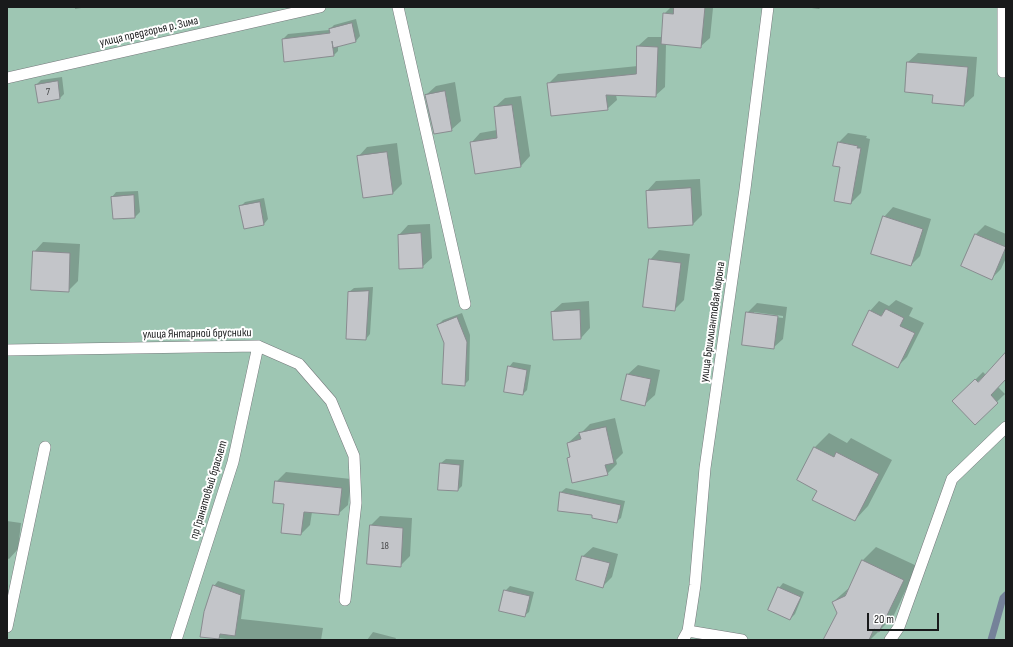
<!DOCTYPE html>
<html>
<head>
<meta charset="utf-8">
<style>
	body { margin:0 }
	#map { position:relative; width:1013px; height:647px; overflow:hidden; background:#e2e5e9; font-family:"Sofia Sans Condensed",sans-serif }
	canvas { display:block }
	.frame { position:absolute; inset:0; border:8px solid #191a1b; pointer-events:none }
	.scale { position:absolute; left:867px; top:613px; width:72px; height:18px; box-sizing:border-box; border:2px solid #191a1b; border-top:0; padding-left:5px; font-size:12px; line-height:14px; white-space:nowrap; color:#191a1b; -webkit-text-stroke:3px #fff; paint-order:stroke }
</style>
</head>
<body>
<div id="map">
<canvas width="1013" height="647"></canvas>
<div class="frame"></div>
<div class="scale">20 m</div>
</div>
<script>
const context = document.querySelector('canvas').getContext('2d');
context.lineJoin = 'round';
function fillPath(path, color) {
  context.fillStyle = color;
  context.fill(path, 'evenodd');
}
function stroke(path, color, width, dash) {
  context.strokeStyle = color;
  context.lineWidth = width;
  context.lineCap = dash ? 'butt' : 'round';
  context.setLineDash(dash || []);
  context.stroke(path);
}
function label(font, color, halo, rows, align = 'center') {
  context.font = font + ' "Sofia Sans Condensed",sans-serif';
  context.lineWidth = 4;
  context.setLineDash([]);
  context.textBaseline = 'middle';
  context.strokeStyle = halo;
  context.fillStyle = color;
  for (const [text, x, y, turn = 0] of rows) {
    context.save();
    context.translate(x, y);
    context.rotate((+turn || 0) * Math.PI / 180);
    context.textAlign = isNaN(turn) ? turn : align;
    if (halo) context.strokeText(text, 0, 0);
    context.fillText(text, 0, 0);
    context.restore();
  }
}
fillPath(new Path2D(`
	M 7,7 L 1006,7 L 1006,640 L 7,640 Z`), '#9ec6b3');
fillPath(new Path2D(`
	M 75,7 L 88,7 L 75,9 Z
	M 671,7 L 713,8 L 710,38 L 700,47 L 666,44 L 665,87 L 655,96 L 616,95 L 617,100 L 607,109 L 548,84 L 558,74 L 638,66 L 638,46 L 648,37 L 662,37 L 664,14 Z
	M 804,7 L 821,7 L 819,9 Z
	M 356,19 L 360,36 L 356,41 L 338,45 L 338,51 L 334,55 L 283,39 L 288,34 L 329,30 L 334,25 Z
	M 918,53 L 977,57 L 974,96 L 964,105 L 933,103 L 934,94 L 908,62 Z
	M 62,77 L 64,94 L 60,98 L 36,85 L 41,80 Z
	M 455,82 L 461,121 L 451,130 L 426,95 L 436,86 Z
	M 521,96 L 530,156 L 521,166 L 471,143 L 480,133 L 497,130 L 495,107 L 505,98 Z
	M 848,133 L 867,136 L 866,138 L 870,139 L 861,193 L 851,203 L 841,167 L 839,142 Z
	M 397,143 L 402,184 L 393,193 L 358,157 L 367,147 Z
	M 700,179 L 702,215 L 693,224 L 647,191 L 656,181 Z
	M 138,191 L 140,212 L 135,217 L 113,218 L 112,197 L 116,192 Z
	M 264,198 L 268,219 L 264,224 L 240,207 L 245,202 Z
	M 893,207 L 931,219 L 920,256 L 911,265 L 884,217 Z
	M 430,224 L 432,258 L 422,267 L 400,268 L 399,235 L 408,225 Z
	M 985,225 L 1006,234 L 1006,258 L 1001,269 L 992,278 L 976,234 Z
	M 43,242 L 80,244 L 78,281 L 68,291 L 34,252 Z
	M 659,250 L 690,254 L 684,300 L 674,310 L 650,260 Z
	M 373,287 L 370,334 L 366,339 L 349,292 L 354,288 Z
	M 896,300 L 913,308 L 909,316 L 924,323 L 907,357 L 897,367 L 870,311 L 879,301 L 889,306 Z
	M 589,301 L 590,328 L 581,338 L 552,312 L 562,303 Z
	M 757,303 L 787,307 L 783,339 L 773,348 L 747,313 ZM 754,312 L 783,316 L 783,318 L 754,314 Z
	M 462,313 L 470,335 L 469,380 L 464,385 L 438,325 L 443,320 Z
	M 1006,353 L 1006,378 L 998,387 L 1005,394 L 975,423 L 954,401 L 983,372 L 986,375 Z
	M 513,362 L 531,365 L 527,390 L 523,394 L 509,367 Z
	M 638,365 L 660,370 L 655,395 L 645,404 L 623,399 L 628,374 Z
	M 615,418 L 623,453 L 616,460 L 617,464 L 607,474 L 568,459 L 571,455 L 568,443 L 578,434 L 581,433 L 590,424 Z
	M 829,433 L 847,443 L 851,438 L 892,460 L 868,506 L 855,520 L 818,490 L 798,480 L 815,447 Z
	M 446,459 L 464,460 L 462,486 L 458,490 L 441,463 Z
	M 286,472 L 351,479 L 348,505 L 338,514 L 312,512 L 310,525 L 301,534 L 276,482 Z
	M 566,488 L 625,501 L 621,518 L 616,522 L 561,492 Z
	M 380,516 L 412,518 L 410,556 L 400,566 L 371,525 Z
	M 7,521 L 21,523 L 18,549 L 9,559 L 7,558 Z
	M 593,547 L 618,554 L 612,577 L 603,586 L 577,579 L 583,556 Z
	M 876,547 L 917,566 L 893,617 L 870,640 L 837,640 L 838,613 L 833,602 L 850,587 L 863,560 Z
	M 218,581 L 245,590 L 241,619 L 323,628 L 321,640 L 234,640 L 202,636 L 214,586 Z
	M 783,583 L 804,592 L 795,614 L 790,619 L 779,588 Z
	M 510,586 L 534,592 L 529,612 L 524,616 L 505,591 Z
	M 373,632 L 396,638 L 395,640 L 367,640 Z`), '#0003');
stroke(new Path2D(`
	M 991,640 L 1003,598 L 1006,595`), '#758299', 7);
const building = new Path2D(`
	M 674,7 L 705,7 L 701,48 L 661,44 L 663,13 L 673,14 Z
	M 352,23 L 356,42 L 333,48 L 332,41 L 334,56 L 284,62 L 282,39 L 330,33 L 329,29 Z
	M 637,46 L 658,47 L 656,97 L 606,95 L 608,110 L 551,116 L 547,83 L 636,74 Z
	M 907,62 L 968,67 L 964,106 L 932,103 L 933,95 L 905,92 Z
	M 58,81 L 60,99 L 38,103 L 35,85 Z
	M 445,91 L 452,131 L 434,134 L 425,95 Z
	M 512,105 L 521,167 L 475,174 L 470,142 L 497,138 L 494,107 Z
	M 838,142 L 858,146 L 857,148 L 861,148 L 851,204 L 834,201 L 840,167 L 833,166 Z
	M 387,152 L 393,194 L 363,198 L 357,156 Z
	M 691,188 L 693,225 L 648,228 L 646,191 Z
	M 134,195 L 135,218 L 113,219 L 111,197 Z
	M 260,202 L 264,225 L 244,229 L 239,206 Z
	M 883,216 L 923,229 L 911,266 L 871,254 Z
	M 421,233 L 423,268 L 399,269 L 398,235 Z
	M 975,234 L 1006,247 L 992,280 L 961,266 Z
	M 33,251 L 70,253 L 69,292 L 31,290 Z
	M 649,259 L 681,263 L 675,311 L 643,307 Z
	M 369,291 L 366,340 L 346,339 L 348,292 Z
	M 886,309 L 904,318 L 900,326 L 915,333 L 898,368 L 852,345 L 869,310 L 881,316 Z
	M 580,310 L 581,339 L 553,340 L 551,312 Z
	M 746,312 L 778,316 L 774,349 L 742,345 Z
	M 457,317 L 467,342 L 465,386 L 442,384 L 444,343 L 437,325 Z
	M 1006,352 L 1006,379 L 991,395 L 998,403 L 975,425 L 952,401 L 975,379 L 978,382 Z
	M 508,366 L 527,370 L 523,395 L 504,392 Z
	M 627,374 L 651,379 L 645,406 L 621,400 Z
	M 606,427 L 614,463 L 605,465 L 608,475 L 572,483 L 567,458 L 570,457 L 567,443 L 581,439 L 579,433 Z
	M 814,447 L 834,457 L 836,452 L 879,474 L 855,521 L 812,500 L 817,491 L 797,480 Z
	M 440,463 L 460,465 L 458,491 L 438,490 Z
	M 275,481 L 342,488 L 339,515 L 304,512 L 301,535 L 281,533 L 284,504 L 273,503 Z
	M 560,492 L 621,505 L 617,523 L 592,518 L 592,515 L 558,511 Z
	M 370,525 L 403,528 L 401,567 L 367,564 Z
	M 582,556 L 610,563 L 603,588 L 576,580 Z
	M 862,560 L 904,580 L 879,632 L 874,629 L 869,640 L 823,640 L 837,613 L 832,602 L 845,596 Z
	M 213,585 L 241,595 L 235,636 L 220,634 L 219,639 L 200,637 L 204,612 Z
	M 778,587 L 801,597 L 790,620 L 768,610 Z
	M 504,590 L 530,596 L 525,617 L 499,611 Z`);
fillPath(building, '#c3c5c9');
stroke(building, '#898c90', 1);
const lane = new Path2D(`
	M 398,7 L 465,304
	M 1003,72 L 1003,7
	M 7,78 L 320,7
	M 7,350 L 258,346 L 299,364 L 331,401 L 354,456 L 356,503 L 345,600
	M 7,627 L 45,447
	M 688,631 L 742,640
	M 176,640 L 233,462 L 258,346
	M 683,640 L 688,631 L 695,585 L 705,468 L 745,189 L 768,7
	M 890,640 L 899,627 L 952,479 L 1006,427`);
stroke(lane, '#76797c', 12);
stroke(lane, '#fff', 11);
label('10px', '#444546', null, [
	["7",48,92],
	["18",385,546]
]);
label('12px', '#191a1b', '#fff', [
	["улица предгорья р. Зима",149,32,-13],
	["улица Бриллиантовая корона",713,322,-82],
	["улица Янтарной брусники",197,334,-1],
	["пр Гранатовый браслет",209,490,-73]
]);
</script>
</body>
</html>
